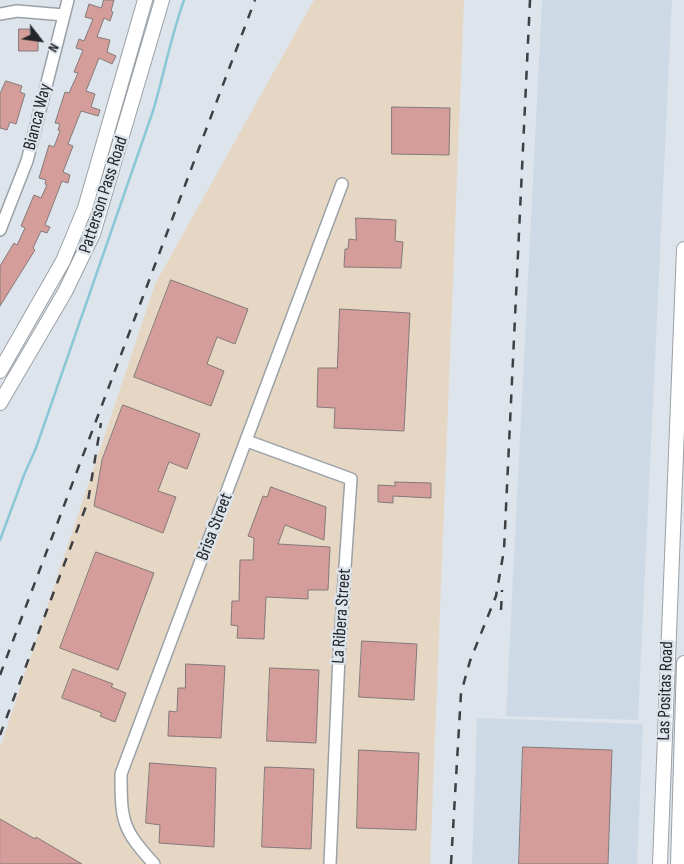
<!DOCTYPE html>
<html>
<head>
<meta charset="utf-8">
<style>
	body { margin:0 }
	#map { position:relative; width:684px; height:864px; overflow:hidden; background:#dde4eb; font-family:"Sofia Sans Condensed",sans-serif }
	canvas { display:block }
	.north { position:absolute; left:15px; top:15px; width:50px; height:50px; -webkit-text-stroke:4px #dde4eb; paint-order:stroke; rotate:120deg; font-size:14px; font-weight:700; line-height:20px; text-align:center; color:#242629 }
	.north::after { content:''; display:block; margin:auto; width:18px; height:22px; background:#242629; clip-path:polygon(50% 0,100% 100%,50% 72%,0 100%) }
</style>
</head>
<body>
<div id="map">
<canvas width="684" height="864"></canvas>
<div class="north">N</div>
</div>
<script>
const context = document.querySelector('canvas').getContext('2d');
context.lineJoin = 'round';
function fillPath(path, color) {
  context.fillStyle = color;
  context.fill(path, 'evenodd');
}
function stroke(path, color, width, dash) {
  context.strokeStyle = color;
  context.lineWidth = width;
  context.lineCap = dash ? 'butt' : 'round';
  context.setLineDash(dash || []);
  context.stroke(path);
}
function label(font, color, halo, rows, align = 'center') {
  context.font = font + ' "Sofia Sans Condensed",sans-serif';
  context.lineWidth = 5;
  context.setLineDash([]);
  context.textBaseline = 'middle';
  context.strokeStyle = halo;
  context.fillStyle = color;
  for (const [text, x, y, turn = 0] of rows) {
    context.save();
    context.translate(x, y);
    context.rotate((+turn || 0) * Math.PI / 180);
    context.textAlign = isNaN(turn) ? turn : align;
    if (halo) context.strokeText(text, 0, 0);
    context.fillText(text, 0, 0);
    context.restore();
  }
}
fillPath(new Path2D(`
	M 314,0 L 464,0 L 430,864 L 0,864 L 0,748 L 155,284 Z`), '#e6d7c4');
fillPath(new Path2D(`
	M 542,0 L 672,0 L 638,720 L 506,716 Z
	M 477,718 L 643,724 L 637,864 L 472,864 Z`), '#cddae6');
stroke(new Path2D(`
	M 0,540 L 24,475 L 36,448 L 153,111 C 164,74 171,36 184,0`), '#8ac8d6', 2.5);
const building = new Path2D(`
	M 104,0 L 114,0 L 111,11 L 113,12 L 110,21 L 104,18 L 97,37 L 110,40 L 107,52 L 116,56 L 112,64 L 99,58 L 86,91 L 95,94 L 91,107 L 100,110 L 98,116 L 81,111 L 68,144 L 73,146 L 63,172 L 70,175 L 68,183 L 62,181 L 45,225 L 50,227 L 47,233 L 41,231 L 33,248 L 35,250 L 0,306 L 0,266 L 14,243 L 17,245 L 25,228 L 21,226 L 34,195 L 41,198 L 47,185 L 45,184 L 46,180 L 39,178 L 49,145 L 54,147 L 60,131 L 58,130 L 60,124 L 55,123 L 65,92 L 69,93 L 78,73 L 74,72 L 83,50 L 76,48 L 79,39 L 84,41 L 93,19 L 85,17 L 89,4 L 101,8 Z
	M 19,29 L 30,29 L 30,34 L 38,34 L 38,51 L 19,51 Z
	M 6,81 L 22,86 L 20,92 L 25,94 L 16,124 L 10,122 L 7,130 L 0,128 L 0,94 Z
	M 392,107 L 450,108 L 449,155 L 392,154 Z
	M 356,218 L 396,220 L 395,241 L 403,242 L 401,268 L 344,267 L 345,249 L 348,249 L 349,239 L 356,240 Z
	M 171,280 L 248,309 L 235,344 L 217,337 L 207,364 L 224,371 L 211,406 L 134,377 Z
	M 340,309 L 410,313 L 404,431 L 334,428 L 335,408 L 317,407 L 318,368 L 337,368 Z
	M 123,405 L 200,434 L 187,469 L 169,462 L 158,491 L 176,497 L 163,533 L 94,506 L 102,460 Z
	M 395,482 L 431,483 L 431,498 L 393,496 L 393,503 L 378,502 L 378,485 L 395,486 Z
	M 271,487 L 326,507 L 324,540 L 285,525 L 278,544 L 330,547 L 328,590 L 308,590 L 308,599 L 266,597 L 264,639 L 237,638 L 238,626 L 231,625 L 232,601 L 239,601 L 240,560 L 253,560 L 254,538 L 248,536 L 263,496 L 267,497 Z
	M 96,552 L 154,573 L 118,670 L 60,648 Z
	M 362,641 L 417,644 L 414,700 L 359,697 Z
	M 186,664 L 225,666 L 221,738 L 168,736 L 169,711 L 177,712 L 178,688 L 185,688 Z
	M 270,668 L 319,670 L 316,743 L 267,741 Z
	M 73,669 L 113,684 L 111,687 L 126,693 L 115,722 L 100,716 L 102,713 L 62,698 Z
	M 523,747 L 612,750 L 608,864 L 519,864 Z
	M 359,750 L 419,753 L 416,830 L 357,828 Z
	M 150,763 L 216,768 L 214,847 L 159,843 L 160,825 L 146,823 Z
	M 265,767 L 314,769 L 311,849 L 262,847 Z
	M 0,819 L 35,839 L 36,837 L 82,864 L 0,864 Z`);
fillPath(building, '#d49d9a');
stroke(building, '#847a7a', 1);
const minor = new Path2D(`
	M 0,14 L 17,11 L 64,15
	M 0,230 L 27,161 L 68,0
	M 247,441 L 351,479 L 339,656 L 330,864
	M 154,864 C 122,829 121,821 121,774 L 342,184`);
const major = new Path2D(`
	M 0,371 L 63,261 L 85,208 L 145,0
	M 0,403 L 65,292 L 93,234 L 162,0
	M 660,864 L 684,249
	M 678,864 L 684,663`);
stroke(minor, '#9aa1a7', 14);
stroke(major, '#9aa1a7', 16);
stroke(minor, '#fff', 11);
stroke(major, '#fff', 14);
stroke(new Path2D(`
	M 501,610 L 502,590
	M 0,675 L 255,0
	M 0,735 L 88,501 L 101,423
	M 451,864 L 461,693 L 470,661 L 496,596 L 504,550 L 530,0`), '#3e4044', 2.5, [9, 9]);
label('18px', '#242629', '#dde4eb', [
	["Bianca Way",38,117,-76],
	["Patterson Pass Road",104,195,-72],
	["Brisa Street",215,527,-69],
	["La Ribera Street",342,616,-86],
	["Las Positas Road",666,691,-88]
]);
</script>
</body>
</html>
